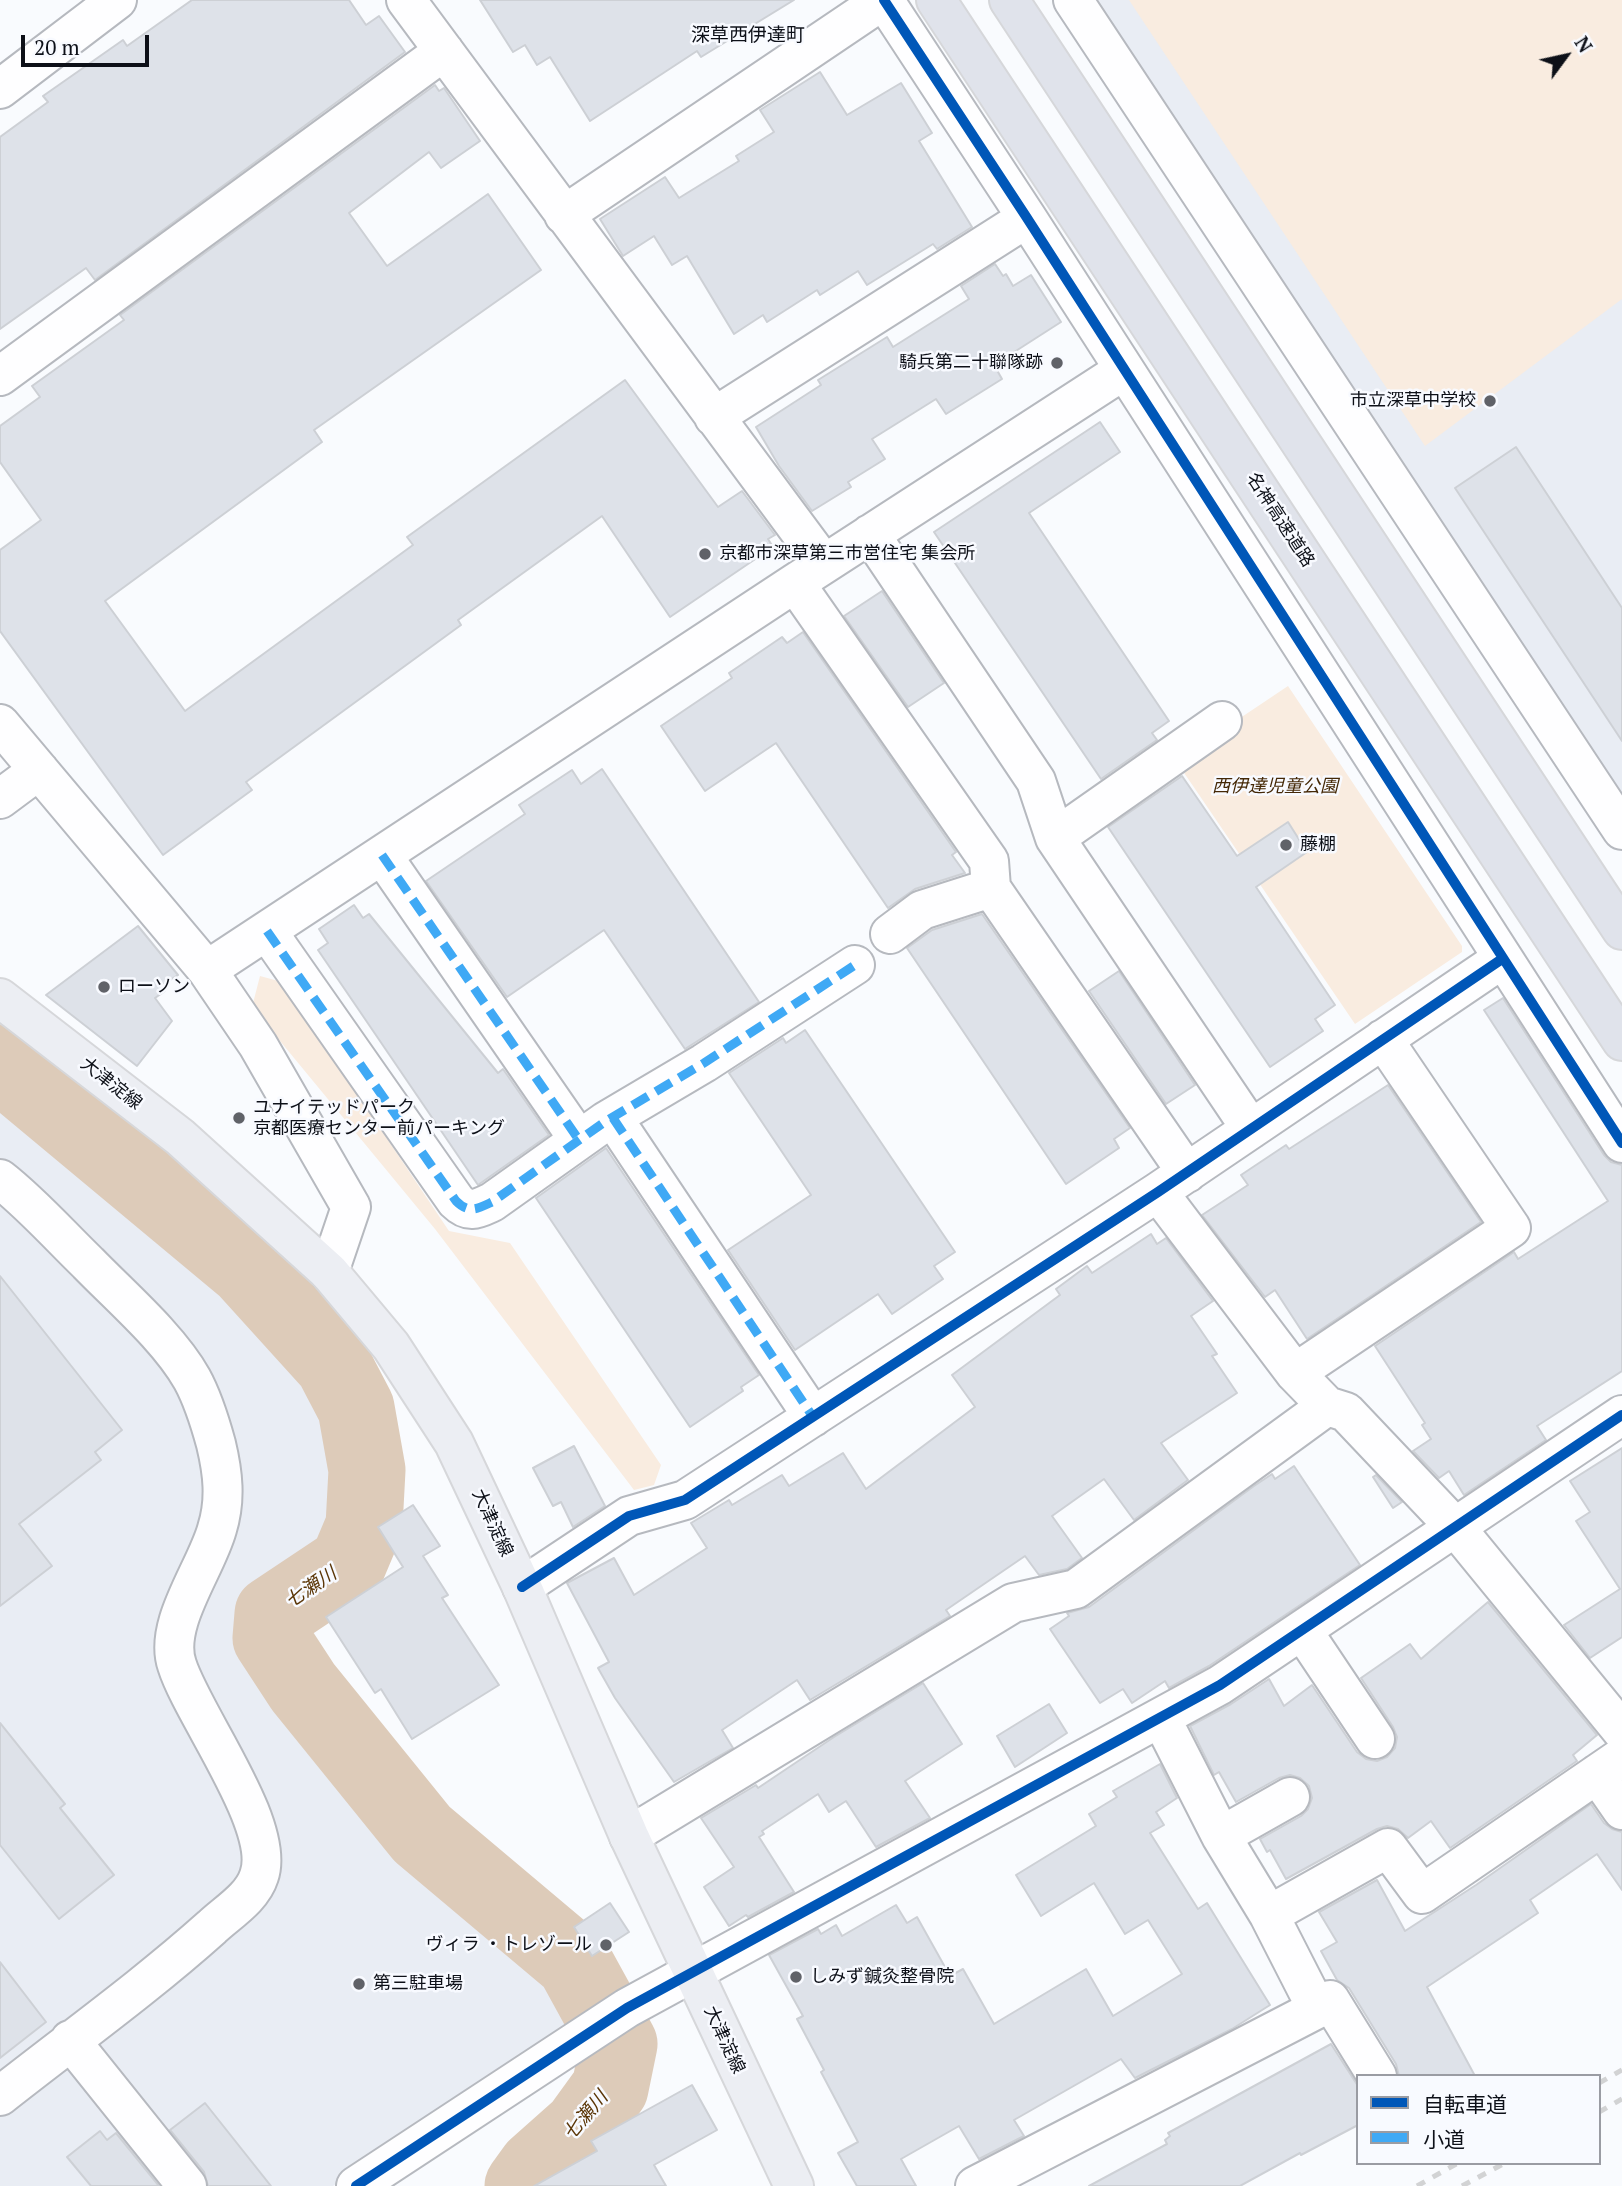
<!DOCTYPE html>
<html>
<head>
<meta charset="utf-8">
<style>
	body { margin:0 }
	#map { position:relative; width:1622px; height:2186px; overflow:hidden; background:#f9fbfe; font-family:"PT Serif","Noto Sans JP",serif }
	canvas { display:block }
	.legend { position:absolute; left:1356px; top:2074px; width:245px; height:91px; box-sizing:border-box; background:#f8faff; border:2px solid #9a9ca3; margin:0; padding:9px 12px; list-style:none; font-size:21px; color:#0d1018 }
	.legend li { display:flex; align-items:center; gap:14px; height:35px }
	.legend b { width:35px; border:2px solid #9a9ca3 }
	.north { position:absolute; left:1531px; top:21px; width:70px; height:70px; -webkit-text-stroke:5px #f8faff; paint-order:stroke; rotate:57deg; font-size:19px; font-weight:700; line-height:28px; text-align:center; color:#0d1018 }
	.north::after { content:''; display:block; margin:auto; width:24px; height:32px; background:#0d1018; clip-path:polygon(50% 0,100% 100%,50% 72%,0 100%) }
	.scale { position:absolute; left:21px; top:35px; width:128px; height:32px; box-sizing:border-box; border:4px solid #0d1018; border-top:0; padding-left:9px; font-size:21px; line-height:24px; white-space:nowrap; color:#0d1018; -webkit-text-stroke:5px #f8faff; paint-order:stroke }
</style>
</head>
<body>
<div id="map">
<canvas width="1622" height="2186"></canvas>
<ul class="legend">
<li><b style="height:9px;background:#0057b8"></b>自転車道</li>
<li><b style="height:9px;background:#3fa9f5"></b>小道</li>
</ul>
<div class="north">N</div>
<div class="scale">20 m</div>
</div>
<script>
const context = document.querySelector('canvas').getContext('2d');
context.lineJoin = 'round';
function fillPath(path, color) {
  context.fillStyle = color;
  context.fill(path, 'evenodd');
}
function stroke(path, color, width, dash) {
  context.strokeStyle = color;
  context.lineWidth = width;
  context.lineCap = dash ? 'butt' : 'round';
  context.setLineDash(dash || []);
  context.stroke(path);
}
function label(font, color, halo, rows, align = 'center') {
  context.font = font + ' "PT Serif","Noto Sans JP",serif';
  context.lineWidth = 5;
  context.setLineDash([]);
  context.textBaseline = 'middle';
  context.strokeStyle = halo;
  context.fillStyle = color;
  for (const [text, x, y, turn = 0] of rows) {
    context.save();
    context.translate(x, y);
    context.rotate((+turn || 0) * Math.PI / 180);
    context.textAlign = isNaN(turn) ? turn : align;
    if (halo) context.strokeText(text, 0, 0);
    context.fillText(text, 0, 0);
    context.restore();
  }
}
fillPath(new Path2D(`
	M 1093,0 L 1622,0 L 1622,803 Z
	M 0,1085 L 254,1289 L 302,1345 L 331,1383 L 354,1528 L 344,1550 L 317,1572 L 272,1604 L 263,1641 L 394,1834 L 418,1855 L 491,1905 L 569,1970 L 593,2008 L 333,2186 L 0,2186 Z`), '#e9edf4');
fillPath(new Path2D(`
	M 1129,0 L 1622,0 L 1622,299 L 1425,446 Z
	M 1288,686 L 1462,946 L 1462,952 L 1355,1024 L 1176,761 Z
	M 260,976 L 282,982 L 449,1231 L 510,1243 L 661,1465 L 654,1485 L 634,1490 L 435,1229 L 252,1007 Z`), '#f9ece0');
stroke(new Path2D(`
	M 0,1063 L 246,1268 L 333,1364 L 356,1408 L 367,1470 L 364,1526 L 348,1564 L 273,1614 L 271,1638 L 303,1687 L 422,1834 L 574,1962 L 619,2044 L 610,2088 L 581,2128 L 536,2168 L 523,2186`), '#ddcbb9', 77);
const building = new Path2D(`
	M 192,0 L 349,0 L 366,25 L 379,16 L 405,52 L 95,280 L 86,268 L 0,329 L 0,137 L 48,102 L 43,96 L 123,40 L 127,46 Z
	M 480,0 L 794,0 L 701,57 L 697,51 L 590,121 L 550,57 L 537,65 L 525,45 L 513,52 Z
	M 820,72 L 847,115 L 901,83 L 932,133 L 919,141 L 972,227 L 937,249 L 933,244 L 867,285 L 858,271 L 820,295 L 817,290 L 767,322 L 763,315 L 734,334 L 687,256 L 672,265 L 654,236 L 623,256 L 600,219 L 665,177 L 679,198 L 739,161 L 736,156 L 774,132 L 760,110 Z
	M 435,85 L 439,91 L 444,88 L 480,141 L 441,168 L 429,152 L 349,213 L 387,266 L 488,194 L 541,270 L 314,430 L 322,442 L 105,601 L 185,711 L 413,545 L 407,537 L 625,380 L 718,507 L 742,491 L 775,535 L 768,539 L 773,547 L 670,617 L 602,516 L 458,620 L 461,625 L 246,782 L 252,790 L 163,855 L 0,631 L 0,550 L 41,520 L 0,462 L 0,426 L 40,397 L 32,386 L 124,320 L 120,315 Z
	M 995,264 L 1003,276 L 1006,274 L 1013,286 L 1031,275 L 1061,322 L 994,365 L 1002,379 L 946,414 L 936,399 L 872,439 L 885,459 L 848,482 L 851,487 L 812,511 L 779,466 L 756,427 L 821,385 L 818,380 L 887,337 L 893,347 L 969,299 L 961,286 Z
	M 1100,422 L 1120,452 L 1029,513 L 1169,721 L 1152,733 L 1157,740 L 1101,779 L 934,532 Z
	M 1516,447 L 1622,608 L 1622,741 L 1455,488 Z
	M 882,591 L 944,683 L 908,707 L 844,616 Z
	M 803,632 L 956,852 L 952,855 L 965,873 L 915,889 L 888,908 L 776,743 L 705,791 L 661,726 L 732,678 L 729,673 L 782,637 L 787,643 Z
	M 602,769 L 759,1002 L 685,1049 L 604,930 L 507,997 L 426,881 L 525,814 L 519,805 L 572,770 L 581,784 Z
	M 1182,776 L 1237,856 L 1288,822 L 1307,852 L 1256,887 L 1335,1005 L 1315,1019 L 1323,1031 L 1270,1067 L 1108,827 Z
	M 354,905 L 363,918 L 369,914 L 498,1073 L 503,1069 L 549,1135 L 478,1185 L 318,950 L 328,943 L 319,929 Z
	M 982,914 L 1130,1128 L 1114,1139 L 1119,1148 L 1066,1184 L 907,948 L 932,930 Z
	M 138,926 L 178,975 L 161,986 L 165,991 L 155,998 L 172,1021 L 137,1066 L 46,995 Z
	M 1119,971 L 1195,1085 L 1166,1104 L 1089,991 Z
	M 1503,998 L 1604,1155 L 1611,1162 L 1622,1165 L 1622,1371 L 1537,1426 L 1546,1440 L 1464,1495 L 1449,1471 L 1439,1478 L 1413,1451 L 1431,1439 L 1422,1425 L 1425,1423 L 1375,1346 L 1514,1252 L 1518,1259 L 1608,1201 L 1484,1010 Z
	M 805,1030 L 955,1252 L 934,1266 L 943,1279 L 892,1314 L 878,1294 L 795,1350 L 728,1250 L 811,1195 L 729,1073 L 783,1038 L 786,1043 Z
	M 1388,1085 L 1481,1222 L 1307,1339 L 1275,1290 L 1265,1297 L 1202,1215 L 1248,1185 L 1241,1175 L 1286,1145 L 1289,1149 Z
	M 606,1148 L 759,1375 L 741,1387 L 743,1391 L 690,1427 L 536,1198 Z
	M 1151,1234 L 1157,1244 L 1166,1238 L 1213,1301 L 1191,1316 L 1217,1354 L 1212,1356 L 1237,1393 L 1161,1443 L 1188,1480 L 1134,1520 L 1104,1479 L 1052,1516 L 1082,1558 L 1067,1569 L 1039,1575 L 1025,1556 L 946,1610 L 950,1616 L 810,1700 L 797,1680 L 722,1730 L 733,1748 L 674,1782 L 615,1698 L 598,1668 L 609,1662 L 567,1583 L 614,1558 L 634,1595 L 707,1548 L 691,1523 L 729,1500 L 732,1505 L 782,1475 L 789,1486 L 843,1453 L 866,1489 L 975,1407 L 952,1375 L 1060,1295 L 1056,1289 L 1087,1266 L 1092,1273 Z
	M 0,1276 L 122,1430 L 95,1452 L 101,1460 L 19,1524 L 52,1566 L 0,1606 Z
	M 574,1446 L 605,1506 L 573,1527 L 561,1502 L 553,1506 L 533,1468 Z
	M 1622,1448 L 1622,1637 L 1590,1658 L 1564,1625 L 1620,1589 L 1576,1521 L 1590,1512 L 1570,1481 Z
	M 1294,1466 L 1360,1565 L 1209,1666 L 1169,1688 L 1165,1681 L 1132,1703 L 1123,1689 L 1100,1703 L 1050,1629 L 1069,1616 L 1067,1613 L 1089,1607 L 1254,1486 L 1272,1474 L 1275,1479 Z
	M 1376,1475 L 1402,1502 L 1393,1508 L 1373,1477 Z
	M 413,1505 L 440,1546 L 423,1556 L 448,1595 L 442,1598 L 499,1685 L 412,1739 L 381,1689 L 375,1693 L 326,1617 L 403,1567 L 378,1527 Z
	M 1488,1602 L 1597,1735 L 1573,1755 L 1577,1761 L 1450,1848 L 1431,1821 L 1408,1838 L 1398,1829 L 1387,1826 L 1377,1829 L 1286,1879 L 1270,1850 L 1267,1852 L 1260,1839 L 1301,1816 L 1308,1809 L 1312,1798 L 1309,1786 L 1300,1778 L 1290,1775 L 1279,1778 L 1236,1802 L 1219,1772 L 1214,1775 L 1190,1726 L 1231,1704 L 1269,1679 L 1284,1706 L 1312,1685 L 1357,1752 L 1366,1759 L 1377,1761 L 1387,1757 L 1395,1748 L 1397,1737 L 1393,1727 L 1361,1678 L 1410,1644 L 1421,1659 Z
	M 923,1683 L 962,1744 L 905,1781 L 930,1818 L 876,1847 L 846,1801 L 829,1812 L 818,1794 L 762,1831 L 764,1834 L 759,1837 L 794,1892 L 748,1917 L 746,1915 L 729,1926 L 704,1887 L 734,1867 L 701,1818 L 756,1785 L 758,1788 L 834,1737 Z
	M 1049,1704 L 1067,1733 L 1015,1767 L 997,1736 Z
	M 0,1723 L 65,1804 L 60,1808 L 114,1875 L 59,1919 L 0,1845 Z
	M 1160,1764 L 1177,1798 L 1156,1812 L 1164,1825 L 1150,1833 L 1198,1909 L 1207,1903 L 1270,2005 L 1232,2029 L 1135,2078 L 1121,2059 L 1014,2120 L 1024,2136 L 979,2159 L 959,2126 L 901,2159 L 916,2186 L 857,2186 L 838,2153 L 858,2142 L 821,2072 L 824,2070 L 797,2019 L 803,2016 L 769,1955 L 818,1929 L 821,1934 L 836,1925 L 842,1936 L 896,1905 L 907,1923 L 917,1917 L 950,1976 L 963,1969 L 994,2024 L 1086,1969 L 1113,2016 L 1182,1974 L 1148,1920 L 1125,1934 L 1094,1883 L 1041,1916 L 1016,1875 L 1096,1826 L 1089,1814 L 1117,1797 L 1113,1791 Z
	M 1591,1804 L 1604,1823 L 1612,1829 L 1622,1832 L 1622,1890 L 1597,1854 L 1530,1900 L 1538,1913 L 1427,1987 L 1475,2076 L 1399,2076 L 1396,2064 L 1349,1988 L 1337,1980 L 1321,1951 L 1337,1942 L 1319,1912 L 1377,1880 L 1405,1931 L 1476,1885 Z
	M 610,1903 L 629,1932 L 592,1956 L 574,1927 Z
	M 0,1962 L 46,2022 L 0,2058 Z
	M 1331,2044 L 1358,2086 L 1358,2125 L 1301,2155 L 1300,2153 L 1240,2186 L 1089,2186 L 1167,2144 L 1165,2140 L 1170,2136 L 1168,2133 Z
	M 692,2085 L 717,2130 L 654,2165 L 666,2186 L 534,2186 L 597,2151 L 591,2141 Z
	M 205,2103 L 271,2186 L 208,2186 L 204,2172 L 170,2130 Z
	M 100,2131 L 107,2140 L 116,2133 L 159,2186 L 91,2186 L 67,2157 Z`);
fillPath(building, '#dee2e9');
stroke(building, '#cdd0d5', 2);
const minor = new Path2D(`
	M 406,0 L 824,564
	M 884,0 L 1027,218 L 1622,1143
	M 1073,0 L 1622,830
	M 0,89 L 117,0
	M 564,215 L 883,0
	M 0,376 L 444,51
	M 714,417 L 1027,218
	M 870,534 L 1036,781 L 1055,838 L 1222,721
	M 795,583 L 989,861 L 991,888 L 1187,1173
	M 0,724 L 207,970 L 258,1045 L 351,1207 L 329,1272
	M 0,799 L 39,770
	M 1055,838 L 1251,1129
	M 382,855 L 579,1140
	M 267,931 L 456,1201 C 469,1214 477,1209 492,1202 L 606,1121 L 704,1063 L 855,965
	M 890,934 L 922,910 L 991,888
	M 207,970 L 795,583 L 1124,370
	M 613,1118 L 813,1417
	M 0,1179 C 32,1204 59,1235 88,1263 C 121,1297 169,1338 192,1379 C 203,1399 210,1422 216,1444 C 223,1473 226,1500 217,1529 C 206,1569 163,1624 177,1665 C 193,1716 277,1826 259,1876 C 252,1898 228,1912 212,1927 C 145,1987 71,2040 0,2096
	M 1158,1192 L 1295,1373 L 1327,1406 L 1346,1412 L 1456,1528 L 1622,1731
	M 1295,1373 L 1511,1228 L 1383,1039
	M 522,1587 L 629,1516 L 685,1500 L 1158,1192 L 1502,959
	M 1302,1630 L 1375,1739
	M 1597,1774 L 1622,1810
	M 629,1836 L 1013,1603 L 1076,1589 L 1327,1406
	M 1221,1836 L 1290,1797
	M 1269,1915 L 1388,1848 L 1422,1894 L 1622,1757
	M 1317,2009 L 1330,2000 L 1377,2076
	M 70,2040 L 187,2186
	M 356,2186 L 627,2008 L 1220,1685 L 1622,1415
	M 975,2186 L 1317,2009 L 1269,1915 L 1221,1836 L 1161,1718`);
const major = new Path2D(`
	M 0,998 L 180,1137 L 329,1272 L 391,1346 L 454,1443 L 522,1587 L 629,1836 L 794,2186`);
const highway = new Path2D(`
	M 936,0 L 1622,1041
	M 1009,0 L 1622,930`);
stroke(minor, '#b6b9bf', 42);
stroke(major, '#d6d7da', 42);
stroke(highway, '#d6d7da', 42);
stroke(minor, '#fefeff', 38);
stroke(major, '#eceef3', 38);
stroke(highway, '#e0e3eb', 38);
stroke(new Path2D(`
	M 1599,2083 L 1622,2070
	M 1599,2112 L 1622,2099
	M 1417,2186 L 1458,2163
	M 1462,2186 L 1505,2163`), '#d2d3d4', 5, [9, 9]);
stroke(new Path2D(`
	M 382,855 L 579,1140
	M 267,931 L 456,1201 C 469,1214 477,1209 492,1202 L 606,1121 L 704,1063 L 855,965
	M 613,1118 L 813,1417`), '#3fa9f5', 9, [18, 9]);
stroke(new Path2D(`
	M 884,0 L 1027,218 L 1622,1143
	M 522,1587 L 629,1516 L 685,1500 L 1158,1192 L 1502,959
	M 356,2186 L 627,2008 L 1220,1685 L 1622,1415`), '#0057b8', 10);
for (const [x, y, r, color] of [
	[1057,363,7,"#606268"],
	[1490,401,7,"#606268"],
	[705,554,7,"#606268"],
	[1286,845,7,"#606268"],
	[104,987,7,"#606268"],
	[239,1118,7,"#606268"],
	[606,1945,7,"#606268"],
	[796,1977,7,"#606268"],
	[359,1984,7,"#606268"]
]) {
  const dot = new Path2D();
  dot.arc(x, y, r, 0, 2 * Math.PI);
  context.fillStyle = color;
  context.fill(dot);
  stroke(dot, '#f8faff', 2.5);
}
label('18px', '#0d1018', '#f8faff', [
	["騎兵第二十聯隊跡",1043,363,"right"],
	["市立深草中学校",1476,401,"right"],
	["京都市深草第三市営住宅 集会所",719,554],
	["藤棚",1300,845],
	["ローソン",118,987],
	["ユナイテッドパーク",253,1108],
	["京都医療センター前パーキング",253,1129],
	["ヴィラ ・トレゾール",592,1945,"right"],
	["しみず鍼灸整骨院",810,1977],
	["第三駐車場",373,1984]
], 'left');
label('18px', '#0d1018', '#f8faff', [
	["名神高速道路",1280,520,57],
	["大津淀線",111,1084,38],
	["大津淀線",492,1523,65],
	["大津淀線",724,2040,65]
]);
label('italic 18px', '#442806', '#f8faff', [
	["西伊達児童公園",1275,787]
]);
label('19px', '#0d1018', '#f8faff', [
	["深草西伊達町",748,36]
]);
label('italic 19px', '#5b3607', '#f8faff', [
	["七瀬川",311,1588,-34],
	["七瀬川",586,2116,-50]
]);
</script>
</body>
</html>
